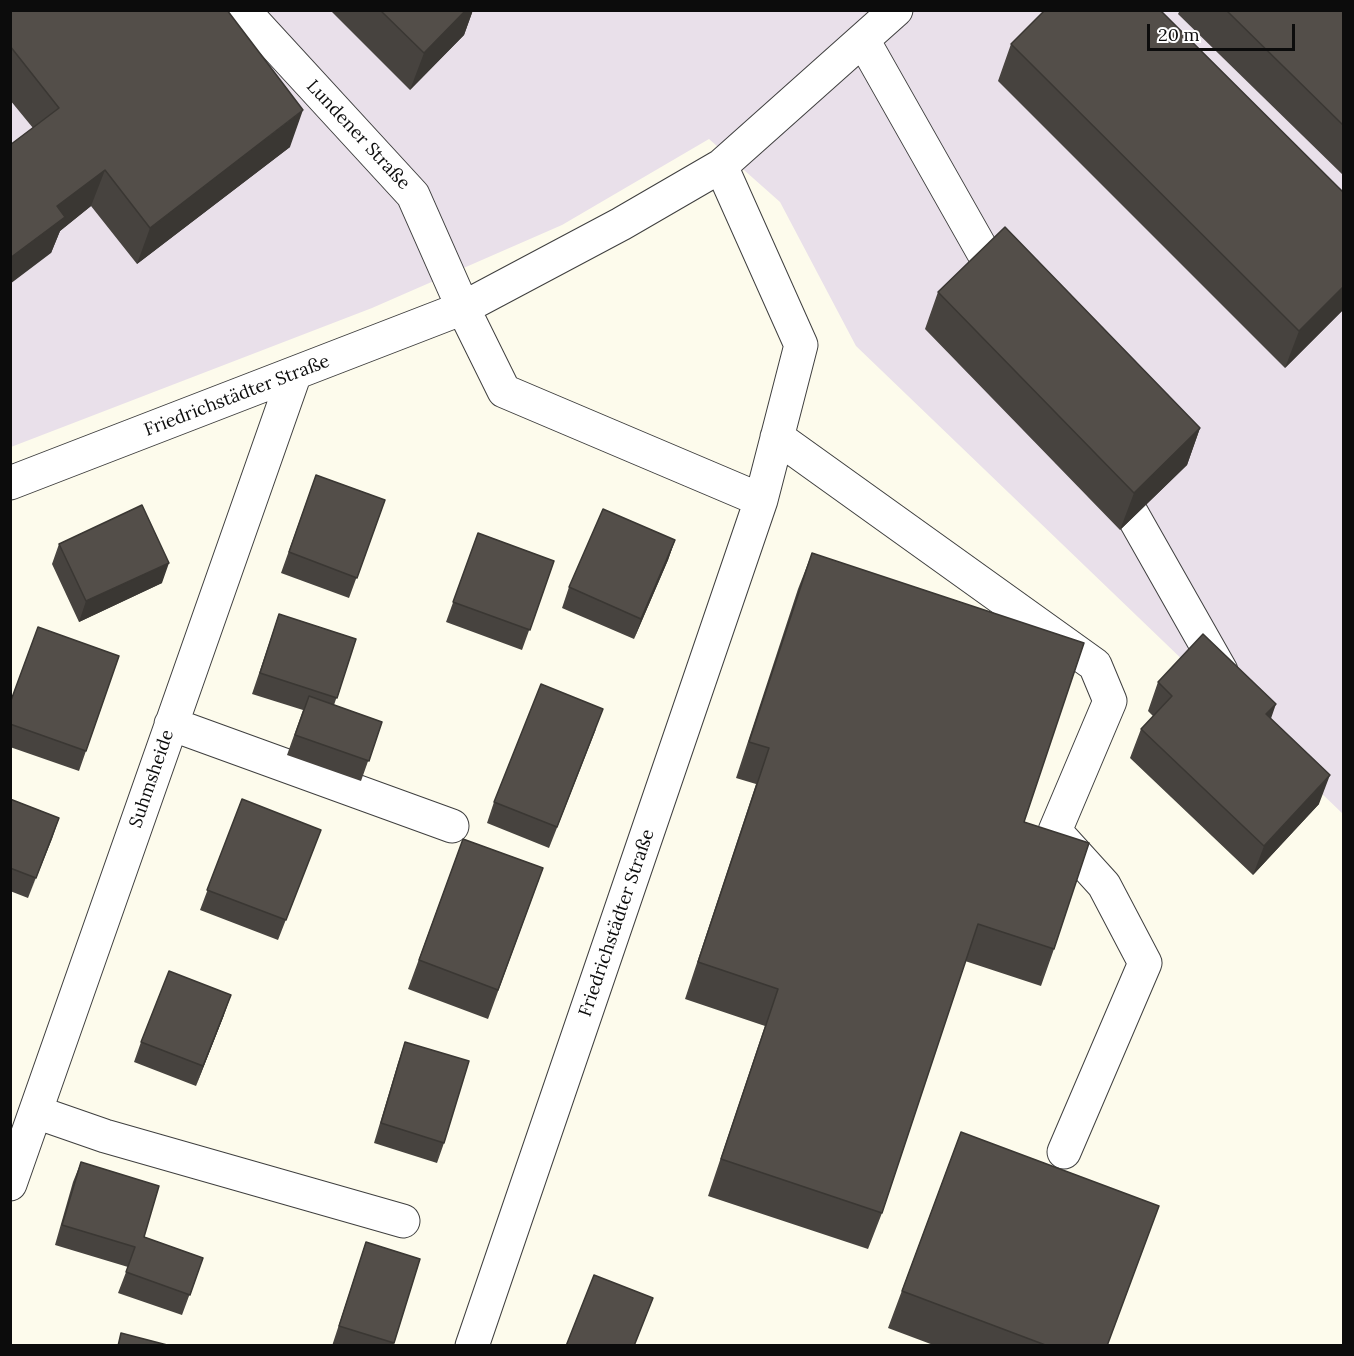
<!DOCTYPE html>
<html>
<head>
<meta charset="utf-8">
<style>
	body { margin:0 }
	#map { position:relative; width:1354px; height:1356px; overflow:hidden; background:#fdfbec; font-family:Lora,serif }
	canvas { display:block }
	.frame { position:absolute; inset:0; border:12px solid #0c0c0c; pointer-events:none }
	.scale { position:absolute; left:1147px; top:24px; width:148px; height:27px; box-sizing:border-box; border:3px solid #0c0c0c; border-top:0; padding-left:8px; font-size:18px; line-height:21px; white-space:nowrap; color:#0c0c0c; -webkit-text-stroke:4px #fff; paint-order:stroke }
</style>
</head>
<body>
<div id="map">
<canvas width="1354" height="1356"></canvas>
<div class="frame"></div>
<div class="scale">20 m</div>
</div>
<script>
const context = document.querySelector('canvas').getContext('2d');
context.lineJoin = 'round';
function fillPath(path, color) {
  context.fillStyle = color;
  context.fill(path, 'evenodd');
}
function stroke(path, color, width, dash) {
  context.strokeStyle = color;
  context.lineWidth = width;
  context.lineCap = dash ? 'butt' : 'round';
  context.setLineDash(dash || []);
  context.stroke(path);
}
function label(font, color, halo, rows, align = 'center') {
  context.font = font + ' Lora,serif';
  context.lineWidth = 6;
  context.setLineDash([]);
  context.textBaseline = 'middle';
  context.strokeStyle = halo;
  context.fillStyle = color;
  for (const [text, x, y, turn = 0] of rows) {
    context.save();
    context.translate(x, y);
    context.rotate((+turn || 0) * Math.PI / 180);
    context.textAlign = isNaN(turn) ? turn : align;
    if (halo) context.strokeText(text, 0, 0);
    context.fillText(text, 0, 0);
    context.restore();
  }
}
fillPath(new Path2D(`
	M 11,11 L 1343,11 L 1343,814 L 856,346 L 780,202 L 709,139 L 562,225 L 372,308 L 11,447 Z`), '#e9e0ea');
const minor = new Path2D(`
	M 243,10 L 413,195 L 463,308 L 504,391 L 761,500 L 801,345 L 721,166
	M 863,40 L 1004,289
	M 777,437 L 1095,665 L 1110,701 L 1055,831 L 1104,885 L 1145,963 L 1064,1152
	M 1111,477 L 1221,671
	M 10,483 L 463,308 L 621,224 L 721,166 L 896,10
	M 171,724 L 452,826
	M 36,1112 L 105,1136 L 403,1221
	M 10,1184 L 295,373
	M 472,1346 L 761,500`);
stroke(minor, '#3f3f3f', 35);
stroke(minor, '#fff', 33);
fillPath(new Path2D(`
	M 10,10 L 290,147 L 137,264 L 91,206 L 60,231 L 51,253 L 33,128 L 10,100 Z
	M 330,10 L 473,10 L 464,35 L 410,90 Z
	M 1180,10 L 1344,10 L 1344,176 L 1178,14 Z
	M 1011,44 L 1344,193 L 1344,309 L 1285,368 L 998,81 Z
	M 938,292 L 1200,428 L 1187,465 L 1120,530 L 925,329 Z
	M 316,475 L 385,500 L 349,598 L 281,573 Z
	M 478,533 L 554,561 L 522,650 L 446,622 Z
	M 675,540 L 668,560 L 634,639 L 562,608 L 569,587 Z
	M 59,544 L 162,583 L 79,622 L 52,564 Z
	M 812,553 L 1024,822 L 1054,949 L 1041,986 L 965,961 L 882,1213 L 868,1249 L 708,1196 L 765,1026 L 685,999 L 756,784 L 736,778 L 798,589 Z
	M 279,614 L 356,639 L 334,705 L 382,722 L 361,781 L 287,755 L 303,710 L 252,694 Z
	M 119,656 L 79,771 L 10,747 L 10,702 Z
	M 1158,682 L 1271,719 L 1319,804 L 1253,875 L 1130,758 L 1141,729 L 1153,716 L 1148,711 Z
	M 596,729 L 549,848 L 487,823 L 494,802 Z
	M 10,799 L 59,818 L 28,898 L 10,891 Z
	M 242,799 L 313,850 L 278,940 L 200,910 Z
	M 463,839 L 543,868 L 488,1019 L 408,989 Z
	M 224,1015 L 196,1086 L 134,1062 L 141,1042 Z
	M 405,1042 L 444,1143 L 437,1163 L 374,1143 L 398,1063 Z
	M 961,1132 L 1107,1346 L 936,1346 L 888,1328 Z
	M 81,1162 L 144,1237 L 203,1258 L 182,1315 L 118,1293 L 128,1267 L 55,1245 L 73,1182 Z
	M 366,1242 L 420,1259 L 393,1346 L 332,1346 Z`), '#47433f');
fillPath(new Path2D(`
	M 466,10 L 473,10 L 464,35 L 410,90 L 424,53 Z
	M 303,110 L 290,147 L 137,264 L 150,228 Z
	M 105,170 L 91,206 L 60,231 L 51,253 L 10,284 L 10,258 L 57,206 Z
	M 1344,286 L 1344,309 L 1285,368 L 1299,331 Z
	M 1200,428 L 1187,465 L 1120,530 L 1134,493 Z
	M 675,540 L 668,560 L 634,639 L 641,619 Z
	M 169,563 L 162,583 L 79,622 L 86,601 Z
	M 1276,704 L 1266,733 L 1266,714 Z
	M 1330,775 L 1319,804 L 1253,875 L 1264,846 Z
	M 59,818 L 52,839 L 28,898 L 36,878 Z
	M 231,995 L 224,1015 L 196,1086 L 203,1066 Z`), '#3a3733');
const building = new Path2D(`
	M 10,10 L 227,10 L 303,110 L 150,228 L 105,170 L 57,206 L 65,217 L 10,258 L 10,145 L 59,108 L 10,46 Z
	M 380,10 L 466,10 L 424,53 Z
	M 1045,10 L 1160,10 L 1344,193 L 1344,286 L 1299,331 L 1011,44 Z
	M 1226,10 L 1344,10 L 1344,126 Z
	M 1005,227 L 1200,428 L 1134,493 L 938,292 Z
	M 316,475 L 385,500 L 357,578 L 289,552 Z
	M 142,505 L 169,563 L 86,601 L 59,544 Z
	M 603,509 L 675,540 L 641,619 L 569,587 Z
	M 478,533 L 554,561 L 530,630 L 453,602 Z
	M 812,553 L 1084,643 L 1024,822 L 1089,843 L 1054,949 L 978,924 L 882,1213 L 721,1159 L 778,989 L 698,962 L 769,748 L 749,742 Z
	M 279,614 L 356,639 L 337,698 L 260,673 Z
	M 38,627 L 119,656 L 86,751 L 10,724 L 10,703 Z
	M 1203,634 L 1276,704 L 1266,714 L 1330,775 L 1264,846 L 1141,729 L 1172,696 L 1158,682 Z
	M 541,684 L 603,709 L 557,827 L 494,802 Z
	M 309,696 L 382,722 L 369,761 L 295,735 Z
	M 10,799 L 59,818 L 36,878 L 10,868 Z
	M 242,799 L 321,830 L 286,920 L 207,890 Z
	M 463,839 L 543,868 L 498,990 L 419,960 Z
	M 169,971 L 231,995 L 203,1066 L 141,1042 Z
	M 405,1042 L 469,1061 L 444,1143 L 381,1123 Z
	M 961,1132 L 1159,1206 L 1107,1346 L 1048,1346 L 902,1291 Z
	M 81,1162 L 159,1186 L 144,1237 L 203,1258 L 190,1295 L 126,1272 L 135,1247 L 62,1225 Z
	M 366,1242 L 420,1259 L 394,1343 L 339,1326 Z
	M 594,1275 L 653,1298 L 634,1346 L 566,1346 Z
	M 121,1333 L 171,1346 L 118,1346 Z`);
fillPath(building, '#534e49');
stroke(building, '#3a3733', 1.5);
label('18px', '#0c0c0c', '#fff', [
	["Lundener Straße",358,135,47],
	["Friedrichstädter Straße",237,396,-21],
	["Suhmsheide",152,779,-71],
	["Friedrichstädter Straße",617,923,-71]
]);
</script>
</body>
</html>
